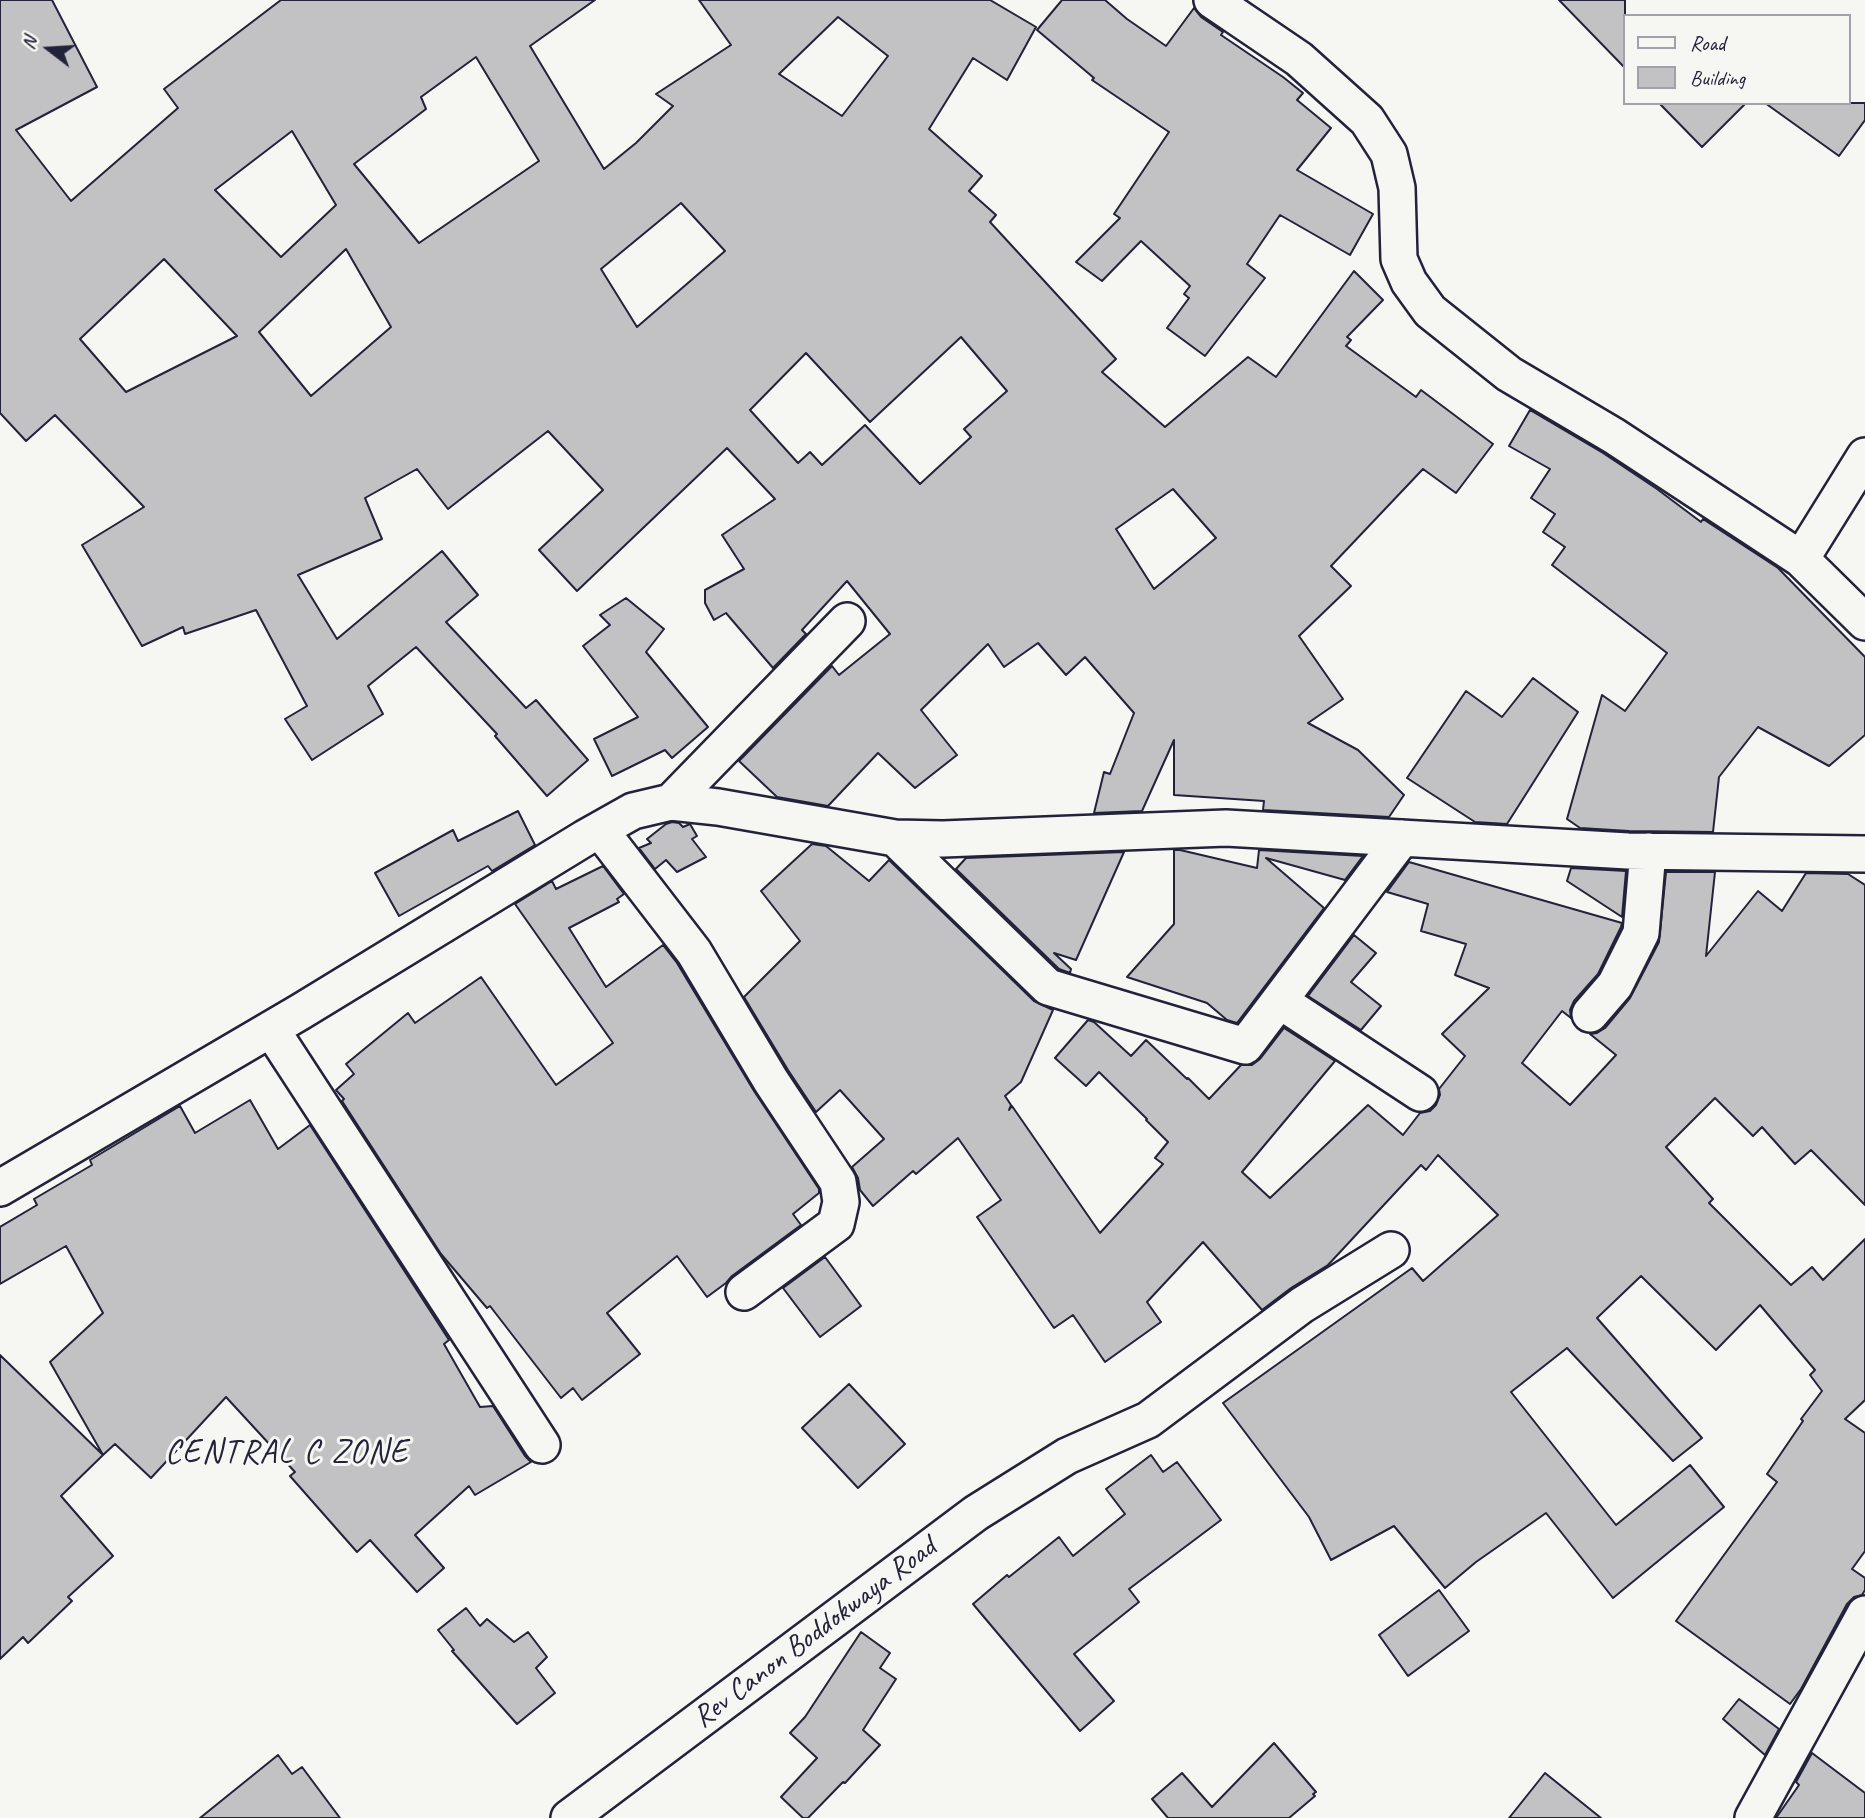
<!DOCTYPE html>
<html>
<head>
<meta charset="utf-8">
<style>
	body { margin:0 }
	#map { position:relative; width:1865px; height:1818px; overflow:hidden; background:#f6f6f2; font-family:Caveat,sans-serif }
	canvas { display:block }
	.legend { position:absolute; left:1623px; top:14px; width:228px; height:91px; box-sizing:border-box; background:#f6f6f2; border:2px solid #a1a1a9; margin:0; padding:9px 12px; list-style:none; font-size:21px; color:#22223b }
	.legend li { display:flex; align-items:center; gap:14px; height:35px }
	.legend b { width:35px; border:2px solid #a1a1a9 }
	.north { position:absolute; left:14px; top:14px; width:70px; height:70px; -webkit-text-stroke:5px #f6f6f2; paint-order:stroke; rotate:287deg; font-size:19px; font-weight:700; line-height:28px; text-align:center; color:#22223b }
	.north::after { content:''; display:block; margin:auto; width:24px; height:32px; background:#22223b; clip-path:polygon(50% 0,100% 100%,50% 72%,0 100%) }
</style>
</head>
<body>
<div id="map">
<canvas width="1865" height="1818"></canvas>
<ul class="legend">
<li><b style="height:9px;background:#f6f6f2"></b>Road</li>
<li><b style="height:19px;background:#c2c2c4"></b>Building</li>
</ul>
<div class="north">N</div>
</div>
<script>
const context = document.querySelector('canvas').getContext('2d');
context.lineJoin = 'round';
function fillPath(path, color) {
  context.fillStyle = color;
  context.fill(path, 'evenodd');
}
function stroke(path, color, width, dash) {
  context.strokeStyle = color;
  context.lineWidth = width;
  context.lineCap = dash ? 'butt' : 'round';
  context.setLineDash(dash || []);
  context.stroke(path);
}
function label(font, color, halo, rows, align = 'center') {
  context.font = font + ' Caveat,sans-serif';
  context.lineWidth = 6;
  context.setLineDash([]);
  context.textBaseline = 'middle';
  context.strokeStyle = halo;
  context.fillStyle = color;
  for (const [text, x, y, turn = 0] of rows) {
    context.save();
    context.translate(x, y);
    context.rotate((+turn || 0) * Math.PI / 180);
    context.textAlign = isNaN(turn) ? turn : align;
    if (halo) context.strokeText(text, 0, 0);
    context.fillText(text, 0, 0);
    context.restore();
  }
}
const building = new Path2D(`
	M 0,0 L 52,0 L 97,87 L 16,130 L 71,201 L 178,108 L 164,89 L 281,0 L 595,0 L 530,46 L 604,169 L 636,143 L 673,106 L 656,94 L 731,45 L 699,0 L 990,0 L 1036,27 L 1007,80 L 973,58 L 929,129 L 982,176 L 969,191 L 996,215 L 990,222 L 1116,359 L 1102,372 L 1165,427 L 1248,357 L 1276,377 L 1354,271 L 1383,300 L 1347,337 L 1351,340 L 1346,346 L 1416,397 L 1421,390 L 1493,444 L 1456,493 L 1423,469 L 1331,566 L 1351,586 L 1299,636 L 1343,699 L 1308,723 L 1358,750 L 1404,795 L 1389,817 L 1263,810 L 1264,801 L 1174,795 L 1174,740 L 1142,811 L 1094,813 L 1104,772 L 1110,774 L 1134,713 L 1085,657 L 1066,675 L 1038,643 L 1004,667 L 988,644 L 921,710 L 957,755 L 915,788 L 878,753 L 828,806 L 777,797 L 739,761 L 832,666 L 839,675 L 890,634 L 847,581 L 802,630 L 806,634 L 773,668 L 726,613 L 714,620 L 705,603 L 705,590 L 744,569 L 722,535 L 775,499 L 727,448 L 577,591 L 539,550 L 603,490 L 548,431 L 448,509 L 417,469 L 365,498 L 382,539 L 298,575 L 337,639 L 442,551 L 478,595 L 446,622 L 526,708 L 536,700 L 588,760 L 547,796 L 495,736 L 497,734 L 416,647 L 368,686 L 383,714 L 312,760 L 285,719 L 307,706 L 256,610 L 185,634 L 183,627 L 142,646 L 82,545 L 144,507 L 55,415 L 26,441 L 0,413 ZM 838,17 L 888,56 L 842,116 L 779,74 ZM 476,57 L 539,161 L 419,243 L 354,164 L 426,109 L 421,97 ZM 292,131 L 336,205 L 281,257 L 215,190 ZM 681,203 L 725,251 L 637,327 L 601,269 ZM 346,249 L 391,327 L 311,396 L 259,332 ZM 164,259 L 237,336 L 126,392 L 80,339 ZM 961,337 L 1007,391 L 964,429 L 971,437 L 920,484 L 865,425 L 822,465 L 810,452 L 798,463 L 750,410 L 806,353 L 870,422 ZM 1173,489 L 1216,538 L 1154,589 L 1116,529 Z
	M 1062,0 L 1105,0 L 1127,19 L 1166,46 L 1194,8 L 1201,17 L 1223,32 L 1221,35 L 1283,77 L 1303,93 L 1297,100 L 1331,128 L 1297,170 L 1373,214 L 1350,255 L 1280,215 L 1247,264 L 1265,278 L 1205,356 L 1167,328 L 1189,298 L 1184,294 L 1190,286 L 1141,241 L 1102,281 L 1076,262 L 1120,218 L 1114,214 L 1169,132 L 1092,80 L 1094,78 L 1037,30 Z
	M 1559,0 L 1625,0 L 1625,68 Z
	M 1659,103 L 1746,103 L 1702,147 Z
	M 1765,103 L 1865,103 L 1865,120 L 1839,156 Z
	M 1530,410 L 1603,453 L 1657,489 L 1701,522 L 1703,519 L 1778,568 L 1865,657 L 1865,735 L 1829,766 L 1758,727 L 1719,777 L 1713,832 L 1629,831 L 1580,828 L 1567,819 L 1602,695 L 1625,711 L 1667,653 L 1552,565 L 1565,547 L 1543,532 L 1555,514 L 1531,498 L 1550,469 L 1509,446 Z
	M 626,598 L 664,629 L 646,652 L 708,727 L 672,758 L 665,750 L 612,776 L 594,739 L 638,717 L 583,646 L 610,625 L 600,615 Z
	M 1533,678 L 1578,712 L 1507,824 L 1475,822 L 1407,778 L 1466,691 L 1502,717 Z
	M 518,811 L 535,845 L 492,871 L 488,866 L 399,916 L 375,873 L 453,830 L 458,841 Z
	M 672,822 L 679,823 L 683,827 L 690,824 L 697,836 L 692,839 L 706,857 L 677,872 L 666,860 L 655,869 L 639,848 L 651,843 L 647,839 L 666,824 Z
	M 812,844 L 826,846 L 869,881 L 889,860 L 1034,1001 L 1053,1010 L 1021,1082 L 1005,1096 L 1011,1105 L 1009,1110 L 1012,1106 L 1100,1233 L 1163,1164 L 1155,1158 L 1168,1142 L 1146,1120 L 1147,1119 L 1099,1072 L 1086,1086 L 1055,1058 L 1088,1020 L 1094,1022 L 1131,1056 L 1146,1040 L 1187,1079 L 1188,1078 L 1209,1099 L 1241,1065 L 1252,1065 L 1260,1059 L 1284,1028 L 1335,1061 L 1242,1172 L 1270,1198 L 1368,1105 L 1403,1135 L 1420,1113 L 1430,1111 L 1436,1105 L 1440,1095 L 1439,1089 L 1465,1056 L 1442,1034 L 1489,988 L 1455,975 L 1466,944 L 1421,931 L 1428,904 L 1387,892 L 1409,862 L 1622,923 L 1621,927 L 1598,974 L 1574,1001 L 1570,1010 L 1571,1018 L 1562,1011 L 1522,1063 L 1570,1105 L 1616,1055 L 1590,1034 L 1597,1033 L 1605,1028 L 1630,998 L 1659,942 L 1666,872 L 1715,872 L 1706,956 L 1758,891 L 1782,911 L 1806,873 L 1848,874 L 1865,885 L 1865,1205 L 1811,1150 L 1795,1164 L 1762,1127 L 1753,1136 L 1715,1098 L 1666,1147 L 1713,1199 L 1709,1203 L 1791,1285 L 1812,1267 L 1823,1280 L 1865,1239 L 1865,1400 L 1845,1419 L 1865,1433 L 1865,1551 L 1852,1569 L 1865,1578 L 1865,1590 L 1862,1595 L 1854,1597 L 1847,1604 L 1801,1689 L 1790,1704 L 1676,1621 L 1777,1482 L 1767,1474 L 1803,1421 L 1801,1419 L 1822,1391 L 1810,1375 L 1815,1370 L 1760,1305 L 1716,1350 L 1641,1276 L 1597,1318 L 1702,1438 L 1673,1461 L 1567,1348 L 1511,1392 L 1616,1525 L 1690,1465 L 1724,1507 L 1613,1598 L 1546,1513 L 1476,1562 L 1445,1588 L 1394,1526 L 1331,1560 L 1309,1517 L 1223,1403 L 1412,1268 L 1423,1281 L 1498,1215 L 1438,1155 L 1426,1170 L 1421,1165 L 1328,1265 L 1291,1288 L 1262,1310 L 1203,1242 L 1147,1302 L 1161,1322 L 1105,1362 L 1073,1315 L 1054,1328 L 977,1217 L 1001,1200 L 958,1138 L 916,1174 L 913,1171 L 873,1206 L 860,1190 L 858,1178 L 852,1167 L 884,1139 L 840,1090 L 816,1112 L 788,1070 L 744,997 L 800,941 L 761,891 Z
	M 1174,850 L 1180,850 L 1257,868 L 1259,850 L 1363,856 L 1345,880 L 1266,858 L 1324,908 L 1237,1023 L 1227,1020 L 1207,1003 L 1127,977 L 1174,924 Z
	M 1124,852 L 1076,960 L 1054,953 L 1071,969 L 1070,973 L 1059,969 L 956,869 L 966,858 Z
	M 603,866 L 624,894 L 617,899 L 619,902 L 569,928 L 606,987 L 663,945 L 677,963 L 754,1091 L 819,1189 L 819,1193 L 793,1214 L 801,1225 L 732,1276 L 726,1283 L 707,1297 L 677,1256 L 607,1313 L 640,1354 L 582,1400 L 573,1388 L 561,1398 L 490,1306 L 487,1308 L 441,1254 L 342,1101 L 344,1099 L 336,1090 L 354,1074 L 346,1064 L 408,1013 L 415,1023 L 481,977 L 556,1085 L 613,1043 L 515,904 L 552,881 L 556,889 Z
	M 1571,868 L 1626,871 L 1622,917 L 1567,881 Z
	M 1354,935 L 1376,953 L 1351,982 L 1381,1006 L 1361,1030 L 1308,996 Z
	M 250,1100 L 278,1149 L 310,1125 L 449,1340 L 444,1344 L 480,1407 L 493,1406 L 525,1456 L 531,1462 L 475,1495 L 469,1486 L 415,1535 L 444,1568 L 417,1592 L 370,1540 L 357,1552 L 290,1476 L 295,1472 L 226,1397 L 151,1478 L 115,1444 L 103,1455 L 50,1362 L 103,1313 L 66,1246 L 0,1284 L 0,1227 L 37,1205 L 34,1199 L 92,1165 L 90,1160 L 180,1106 L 195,1133 Z
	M 825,1257 L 861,1306 L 820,1337 L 783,1288 Z
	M 0,1355 L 103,1455 L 61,1496 L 113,1556 L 68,1597 L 72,1601 L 28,1643 L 23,1637 L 0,1659 Z
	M 849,1384 L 905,1444 L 858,1488 L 802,1428 Z
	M 1151,1455 L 1163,1472 L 1177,1462 L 1221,1520 L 1129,1589 L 1139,1602 L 1074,1654 L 1114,1701 L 1080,1731 L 973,1604 L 1007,1575 L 1009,1577 L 1059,1537 L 1073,1556 L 1125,1514 L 1106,1489 Z
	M 1439,1590 L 1469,1631 L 1408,1676 L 1379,1635 Z
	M 466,1608 L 480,1626 L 487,1619 L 514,1642 L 528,1632 L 547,1657 L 536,1668 L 555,1693 L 517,1724 L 452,1651 L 454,1650 L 438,1630 Z
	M 861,1632 L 890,1653 L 880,1668 L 896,1679 L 863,1730 L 880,1745 L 845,1783 L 843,1782 L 808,1818 L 803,1818 L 781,1797 L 817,1758 L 790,1733 L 805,1717 Z
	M 1739,1699 L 1779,1729 L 1765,1755 L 1723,1719 Z
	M 1274,1743 L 1316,1792 L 1313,1794 L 1315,1796 L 1289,1818 L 1168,1818 L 1152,1799 L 1182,1773 L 1212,1807 Z
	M 1812,1753 L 1865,1793 L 1865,1818 L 1776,1818 L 1799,1785 L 1796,1782 Z
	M 278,1755 L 292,1774 L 302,1767 L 340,1818 L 200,1818 Z
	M 1545,1773 L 1601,1818 L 1509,1818 Z`);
fillPath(building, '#c2c2c4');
stroke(building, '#22223b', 2);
const minor = new Path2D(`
	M 1212,0 L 1299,59 L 1367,120 L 1389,154 L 1397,188 L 1399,259 L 1409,282 L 1430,311 L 1509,374 L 1614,436 L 1801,559 L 1865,622
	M 1801,559 L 1865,456
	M 671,802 L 847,621
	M 600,830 L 694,952 L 771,1081 L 838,1182 L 841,1202 L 836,1224 L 744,1292
	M 895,838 L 1048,987 L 1245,1046 L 1402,838
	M 1280,1001 L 1420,1093
	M 1590,1014 L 1615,985 L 1641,933 L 1648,851
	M 271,1029 L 542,1445
	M 0,1188 L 300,1012 L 585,838 L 633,811 L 671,802 L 718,807 L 895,838 L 943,839 L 1226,828 L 1628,851 L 1865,854
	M 569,1818 L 976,1513 L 1067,1456 L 1148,1420 L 1302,1305 L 1391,1250
	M 1753,1818 L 1865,1614`);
stroke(minor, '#22223b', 40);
stroke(minor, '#f6f6f2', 35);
label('30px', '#22223b', '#f6f6f2', [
	["Rev Canon Boddokwaya Road",815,1633,-37]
]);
context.letterSpacing = '2px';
label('33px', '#22223b', '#f6f6f2', [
	["CENTRAL C ZONE",287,1453]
]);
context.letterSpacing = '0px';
</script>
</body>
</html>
